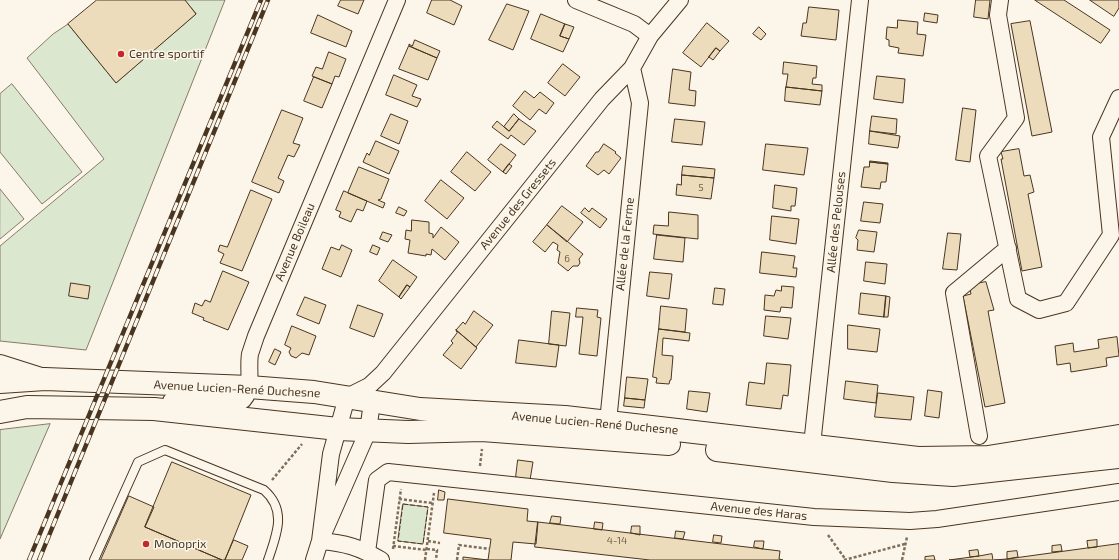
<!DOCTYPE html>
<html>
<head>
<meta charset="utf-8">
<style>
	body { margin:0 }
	canvas { display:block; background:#fbf6e9 }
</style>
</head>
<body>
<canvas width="1119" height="560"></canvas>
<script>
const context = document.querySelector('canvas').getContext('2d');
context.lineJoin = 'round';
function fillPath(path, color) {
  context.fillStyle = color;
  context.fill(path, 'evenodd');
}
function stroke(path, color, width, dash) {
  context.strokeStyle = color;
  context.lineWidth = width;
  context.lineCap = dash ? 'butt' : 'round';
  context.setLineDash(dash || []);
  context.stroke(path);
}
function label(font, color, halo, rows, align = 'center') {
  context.font = font + ' "Exo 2",sans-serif';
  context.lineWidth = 3;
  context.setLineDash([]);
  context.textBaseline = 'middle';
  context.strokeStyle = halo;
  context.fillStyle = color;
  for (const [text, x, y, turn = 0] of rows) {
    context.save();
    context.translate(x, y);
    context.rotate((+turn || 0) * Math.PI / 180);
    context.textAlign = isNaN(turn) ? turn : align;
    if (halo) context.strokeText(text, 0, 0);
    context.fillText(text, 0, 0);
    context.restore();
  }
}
const green = new Path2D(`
	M 185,0 L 225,0 L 86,350 L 0,341 L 0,246 L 104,159 L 27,58 L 53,34 L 68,24 L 116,83 L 196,14 Z
	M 12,84 L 82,172 L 42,204 L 0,152 L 0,94 Z
	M 0,189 L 24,219 L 0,239 Z
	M 50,424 L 0,539 L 0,430 Z
	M 403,504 L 428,507 L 423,544 L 398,541 Z`);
fillPath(green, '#dce7d0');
stroke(green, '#887966', 1);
const building = new Path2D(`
	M 97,0 L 185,0 L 196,14 L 116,83 L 68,24 Z
	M 341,0 L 364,0 L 358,14 L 338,6 Z
	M 432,0 L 450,0 L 462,6 L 454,25 L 427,13 Z
	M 976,0 L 990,0 L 988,19 L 974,17 Z
	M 1035,0 L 1064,0 L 1110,30 L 1101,43 Z
	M 1090,0 L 1119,0 L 1119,8 L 1114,16 Z
	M 507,4 L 529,11 L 513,50 L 489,40 Z
	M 809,7 L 839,10 L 836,40 L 801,36 L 803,23 L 806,23 Z
	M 925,13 L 938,15 L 937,23 L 924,21 Z
	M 541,14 L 565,24 L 560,36 L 569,39 L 563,52 L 531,39 Z
	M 318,15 L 352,31 L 346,47 L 311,33 Z
	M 898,20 L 918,22 L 917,34 L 926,35 L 923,56 L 898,53 L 899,48 L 889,46 L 889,40 L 886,39 L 887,27 L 897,28 Z
	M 1030,21 L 1052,132 L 1032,136 L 1011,24 Z
	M 707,23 L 729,41 L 720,51 L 716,48 L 701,67 L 683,53 Z
	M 565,24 L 574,27 L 569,39 L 560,36 Z
	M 759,27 L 766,34 L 761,40 L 753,34 Z
	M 415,40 L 440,51 L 437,58 L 409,46 L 409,44 L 412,46 Z
	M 409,46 L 437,58 L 428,80 L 399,69 Z
	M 716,48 L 720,51 L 713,60 L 709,57 Z
	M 329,52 L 346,59 L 339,77 L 335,76 L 332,84 L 312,76 L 316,67 L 322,69 Z
	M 784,62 L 817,66 L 816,78 L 813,78 L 812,84 L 822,85 L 822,91 L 786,87 L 788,74 L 783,74 Z
	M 563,64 L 580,77 L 565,96 L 548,83 Z
	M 673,69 L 691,72 L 689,90 L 696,91 L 695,106 L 669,103 Z
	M 394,75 L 417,85 L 412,96 L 421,99 L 417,107 L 386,95 Z
	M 877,76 L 905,79 L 903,103 L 874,99 Z
	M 314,77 L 332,84 L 322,108 L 304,101 Z
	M 786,87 L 822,91 L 820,105 L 785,101 Z
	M 525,91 L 534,98 L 540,92 L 554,103 L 546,114 L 539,109 L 530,120 L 513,106 Z
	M 963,108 L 976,110 L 970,162 L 956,160 Z
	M 282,110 L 303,118 L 293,143 L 300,145 L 294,157 L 288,155 L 278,178 L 284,181 L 279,193 L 252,182 Z
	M 391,114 L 408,121 L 399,144 L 381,136 Z
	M 514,114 L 519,119 L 509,131 L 504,127 Z
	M 872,116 L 897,119 L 896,134 L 870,131 Z
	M 519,119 L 536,131 L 524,145 L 511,135 L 508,139 L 492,127 L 497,121 L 509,131 Z
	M 675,119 L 705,122 L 702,145 L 672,142 Z
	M 870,131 L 900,136 L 898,148 L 869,144 Z
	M 376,141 L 399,151 L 389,174 L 363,162 L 367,153 L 369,155 Z
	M 501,144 L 516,155 L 503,172 L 488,160 Z
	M 604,144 L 616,152 L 615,153 L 621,158 L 609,174 L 604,170 L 598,175 L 586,166 L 596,152 L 598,152 Z
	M 766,144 L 808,148 L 804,175 L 763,170 Z
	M 1019,149 L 1024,176 L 1030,175 L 1034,192 L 1028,194 L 1042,267 L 1022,271 L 1001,159 L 1003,159 L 1001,152 Z
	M 467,152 L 491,172 L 475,191 L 451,172 Z
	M 870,161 L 888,163 L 888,164 L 870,162 Z
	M 870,162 L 888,164 L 886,182 L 881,182 L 880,189 L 861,187 L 864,167 L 869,167 Z
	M 509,164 L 512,166 L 506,174 L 503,172 Z
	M 683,166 L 715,169 L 714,178 L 682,175 Z
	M 359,167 L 389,179 L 381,199 L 378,200 L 385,203 L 383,208 L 348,193 Z
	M 682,175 L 714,178 L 711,199 L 676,195 L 677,184 L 681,185 Z
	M 441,180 L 464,198 L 447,219 L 425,201 Z
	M 775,185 L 797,188 L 795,206 L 791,206 L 791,211 L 773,208 Z
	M 251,190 L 272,199 L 242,271 L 220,263 L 224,254 L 218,251 L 220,245 L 227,247 Z
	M 344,191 L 367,201 L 363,211 L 357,209 L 351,222 L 339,217 L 341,212 L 336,210 Z
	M 864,202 L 883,204 L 880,223 L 861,221 Z
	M 562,206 L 583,222 L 567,242 L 547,225 Z
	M 399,207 L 407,211 L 404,216 L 396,213 Z
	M 585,208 L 589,212 L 592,208 L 607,219 L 600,228 L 581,213 Z
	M 669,212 L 698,215 L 698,239 L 653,234 L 654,225 L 668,226 Z
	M 772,216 L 799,219 L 796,244 L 770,240 Z
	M 412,220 L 429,222 L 429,233 L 433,234 L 433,238 L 441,227 L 459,242 L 445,260 L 432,249 L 431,255 L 426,254 L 426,256 L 408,253 L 410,240 L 405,239 L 406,230 L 411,231 Z
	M 547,225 L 583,254 L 579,259 L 580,263 L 578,266 L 573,266 L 568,271 L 558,263 L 560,252 L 557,250 L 558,245 L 553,242 L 545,252 L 533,242 Z
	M 859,230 L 877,232 L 874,252 L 857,250 L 858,240 L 856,238 Z
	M 383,232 L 392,235 L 388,242 L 380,239 Z
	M 948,233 L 961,234 L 957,270 L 943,269 Z
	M 657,235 L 685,238 L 683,262 L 654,259 Z
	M 342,245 L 352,250 L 341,277 L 322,269 L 331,247 L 339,250 Z
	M 373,245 L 380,248 L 377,255 L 370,252 Z
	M 762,252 L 795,256 L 793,268 L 797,268 L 796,277 L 760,273 Z
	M 393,260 L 417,277 L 410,287 L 407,285 L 399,297 L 379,281 Z
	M 866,262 L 887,264 L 885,284 L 864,281 Z
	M 223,271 L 249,282 L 228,330 L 203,320 L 204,318 L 192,313 L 195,303 L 202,306 L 205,300 L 210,302 Z
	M 650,272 L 672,274 L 669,299 L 647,296 Z
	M 986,282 L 994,310 L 988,311 L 1005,403 L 985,407 L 963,296 L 971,294 L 969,285 Z
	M 71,283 L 90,286 L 88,299 L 69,296 Z
	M 407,285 L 410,287 L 401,299 L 399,297 Z
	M 782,286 L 794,287 L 792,308 L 781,307 L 780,312 L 764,310 L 765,295 L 774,296 L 776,290 L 781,291 Z
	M 715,288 L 725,289 L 723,305 L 713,304 Z
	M 861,293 L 886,296 L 884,317 L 859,314 Z
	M 886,296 L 890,297 L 888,317 L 884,317 Z
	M 305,297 L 326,305 L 319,324 L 297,315 Z
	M 358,305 L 383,314 L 374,337 L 350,328 Z
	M 661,306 L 687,309 L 685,332 L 659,329 Z
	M 577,308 L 598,310 L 597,317 L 601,318 L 597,356 L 579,354 L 583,317 L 576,317 Z
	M 474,311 L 493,325 L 476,347 L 456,330 L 463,322 L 465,324 Z
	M 552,311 L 570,313 L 566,346 L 549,344 Z
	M 766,316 L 791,318 L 788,339 L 764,336 Z
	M 848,325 L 880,329 L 877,352 L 848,349 Z
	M 292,326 L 316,336 L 309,355 L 302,353 L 296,358 L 291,356 L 289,352 L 291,348 L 285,345 Z
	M 659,329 L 690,333 L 689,341 L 663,338 L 662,355 L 673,356 L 671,380 L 670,380 L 669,384 L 656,383 L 657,378 L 653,377 Z
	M 456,330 L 477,348 L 461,369 L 443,355 L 453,343 L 451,341 L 457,333 Z
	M 1117,337 L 1119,356 L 1106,358 L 1107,366 L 1071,372 L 1070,363 L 1057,365 L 1055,346 L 1073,343 L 1074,352 L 1099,348 L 1098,340 Z
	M 519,340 L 559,345 L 556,367 L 516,363 Z
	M 275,349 L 281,352 L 275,365 L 269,362 Z
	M 767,363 L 791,365 L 788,396 L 783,395 L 781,409 L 746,405 L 749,382 L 764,384 Z
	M 627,377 L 648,379 L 645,400 L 625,398 Z
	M 846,381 L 878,385 L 876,403 L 844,399 Z
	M 928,390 L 942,392 L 939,418 L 925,416 Z
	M 689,391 L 710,393 L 707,412 L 687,409 Z
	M 878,393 L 914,397 L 911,420 L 875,417 Z
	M 625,398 L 645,400 L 644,408 L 624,406 Z
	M 518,460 L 533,462 L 530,480 L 516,477 Z
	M 172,462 L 251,495 L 225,560 L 222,560 L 145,527 Z
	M 439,490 L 445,492 L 444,500 L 438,500 Z
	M 129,496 L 154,507 L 145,527 L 222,560 L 101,560 Z
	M 448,499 L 528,509 L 527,521 L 538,522 L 536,544 L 513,542 L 511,560 L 463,560 L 463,557 L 488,560 L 491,539 L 444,533 Z
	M 552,516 L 561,517 L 560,524 L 550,523 Z
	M 538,522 L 780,551 L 779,559 L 783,560 L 650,560 L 535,547 Z
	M 595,522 L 603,523 L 602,530 L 594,529 Z
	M 632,526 L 640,526 L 640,535 L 631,533 Z
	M 676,531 L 685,532 L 683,539 L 675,538 Z
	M 714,535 L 722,536 L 721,543 L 713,542 Z
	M 234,540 L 248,546 L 242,560 L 225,560 Z
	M 1097,540 L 1097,547 L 1088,548 L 1087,541 Z
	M 755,541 L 764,541 L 763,549 L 754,547 Z
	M 1119,544 L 1119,560 L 994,560 L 1007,559 Z
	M 1061,545 L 1062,551 L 1052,552 L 1052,546 Z
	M 978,550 L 979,556 L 970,557 L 969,551 Z
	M 1017,551 L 1018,557 L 1007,559 L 1007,552 Z
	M 992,554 L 993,560 L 949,560 L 979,556 Z
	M 934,556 L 935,560 L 925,560 L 925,557 Z`);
fillPath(building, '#ecdcbc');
stroke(building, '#4a3520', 1);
const service = new Path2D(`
	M 94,560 L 138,462 L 165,450 L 264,490 C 287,510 277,534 268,560`);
const minor = new Path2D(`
	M 576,0 L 634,24 L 650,36
	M 1000,0 L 998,15 L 1016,118 L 988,156 L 1018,299 L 1039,310 L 1066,303 L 1111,235 L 1101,137 L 1119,98
	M 171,401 L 235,405 C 256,398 247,371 250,354 C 252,348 254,342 256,336 L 397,0
	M 608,422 L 640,103 L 632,68
	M 979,436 L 954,293 L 1008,248
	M 812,445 L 860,0
	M 320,541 L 331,454 L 347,397 L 369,386 L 383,373 L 602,99 L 632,68 L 650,36 L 680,0
	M 320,541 C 345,543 359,547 381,560
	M 367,552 L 377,480 L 388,472 L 814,517 L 910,521 L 937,519 L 1119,492
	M 314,560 L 320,541 L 368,431 L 372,402`);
const tertiary = new Path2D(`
	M 0,365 L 41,378`);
const secondary = new Path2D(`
	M 0,382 L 45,379 L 249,387 L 314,392 L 420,409 L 565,417 L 918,458 L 988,457 L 1119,436
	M 0,412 L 27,407 L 154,409 L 338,429 L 408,432 L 482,430 L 669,444
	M 717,450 L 893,471 L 953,475 L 1119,457`);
stroke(service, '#4a3520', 10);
stroke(minor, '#4a3520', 18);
stroke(tertiary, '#4a3520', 22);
stroke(secondary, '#4a3520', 24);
stroke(new Path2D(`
	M 480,466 L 482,449
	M 272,480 L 302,444
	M 399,499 L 432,503
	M 828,535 L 846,560
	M 428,541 L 440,543
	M 393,546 L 426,550
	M 393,549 L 401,489
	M 427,549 L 437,550 L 436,560
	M 425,560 L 434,493
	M 457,560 L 459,545 L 490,549
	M 844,560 L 905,544
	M 902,560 L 907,537`), '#7f6f5c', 2.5, [3, 2]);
stroke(service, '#fbf6e9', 8);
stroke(minor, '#fbf6e9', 16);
stroke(tertiary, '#fbf6e9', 20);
stroke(secondary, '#fbf6e9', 22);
const rail = new Path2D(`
	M 29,560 L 261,0
	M 39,560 L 268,0`);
stroke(rail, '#4a3520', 4.5);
stroke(rail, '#fbf6e9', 3, [9]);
stroke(new Path2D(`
	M 403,504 L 428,507 L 423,544 L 398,541 Z`), '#4a3520', 1, [5, 2]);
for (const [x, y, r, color] of [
	[121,54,4,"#c62828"],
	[146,544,4,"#c62828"]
]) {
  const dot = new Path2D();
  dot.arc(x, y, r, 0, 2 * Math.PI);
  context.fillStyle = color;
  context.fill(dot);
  stroke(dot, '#fbf6e9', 1.5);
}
label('10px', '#725f47', null, [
	["5",701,188],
	["6",567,259],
	["4-14",617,541]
]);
label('12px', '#4a3520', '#fbf6e9', [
	["Centre sportif",129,54],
	["Monoprix",154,544]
], 'left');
label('12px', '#4a3520', '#fbf6e9', [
	["Avenue des Gressets",518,204,-51],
	["Allée des Pelouses",836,222,-84],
	["Avenue Boileau",295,242,-67],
	["Allée de la Ferme",625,244,-84],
	["Avenue Lucien-René Duchesne",237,389,3],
	["Avenue Lucien-René Duchesne",595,423,5],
	["Avenue des Haras",759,511,6]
]);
</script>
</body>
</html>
